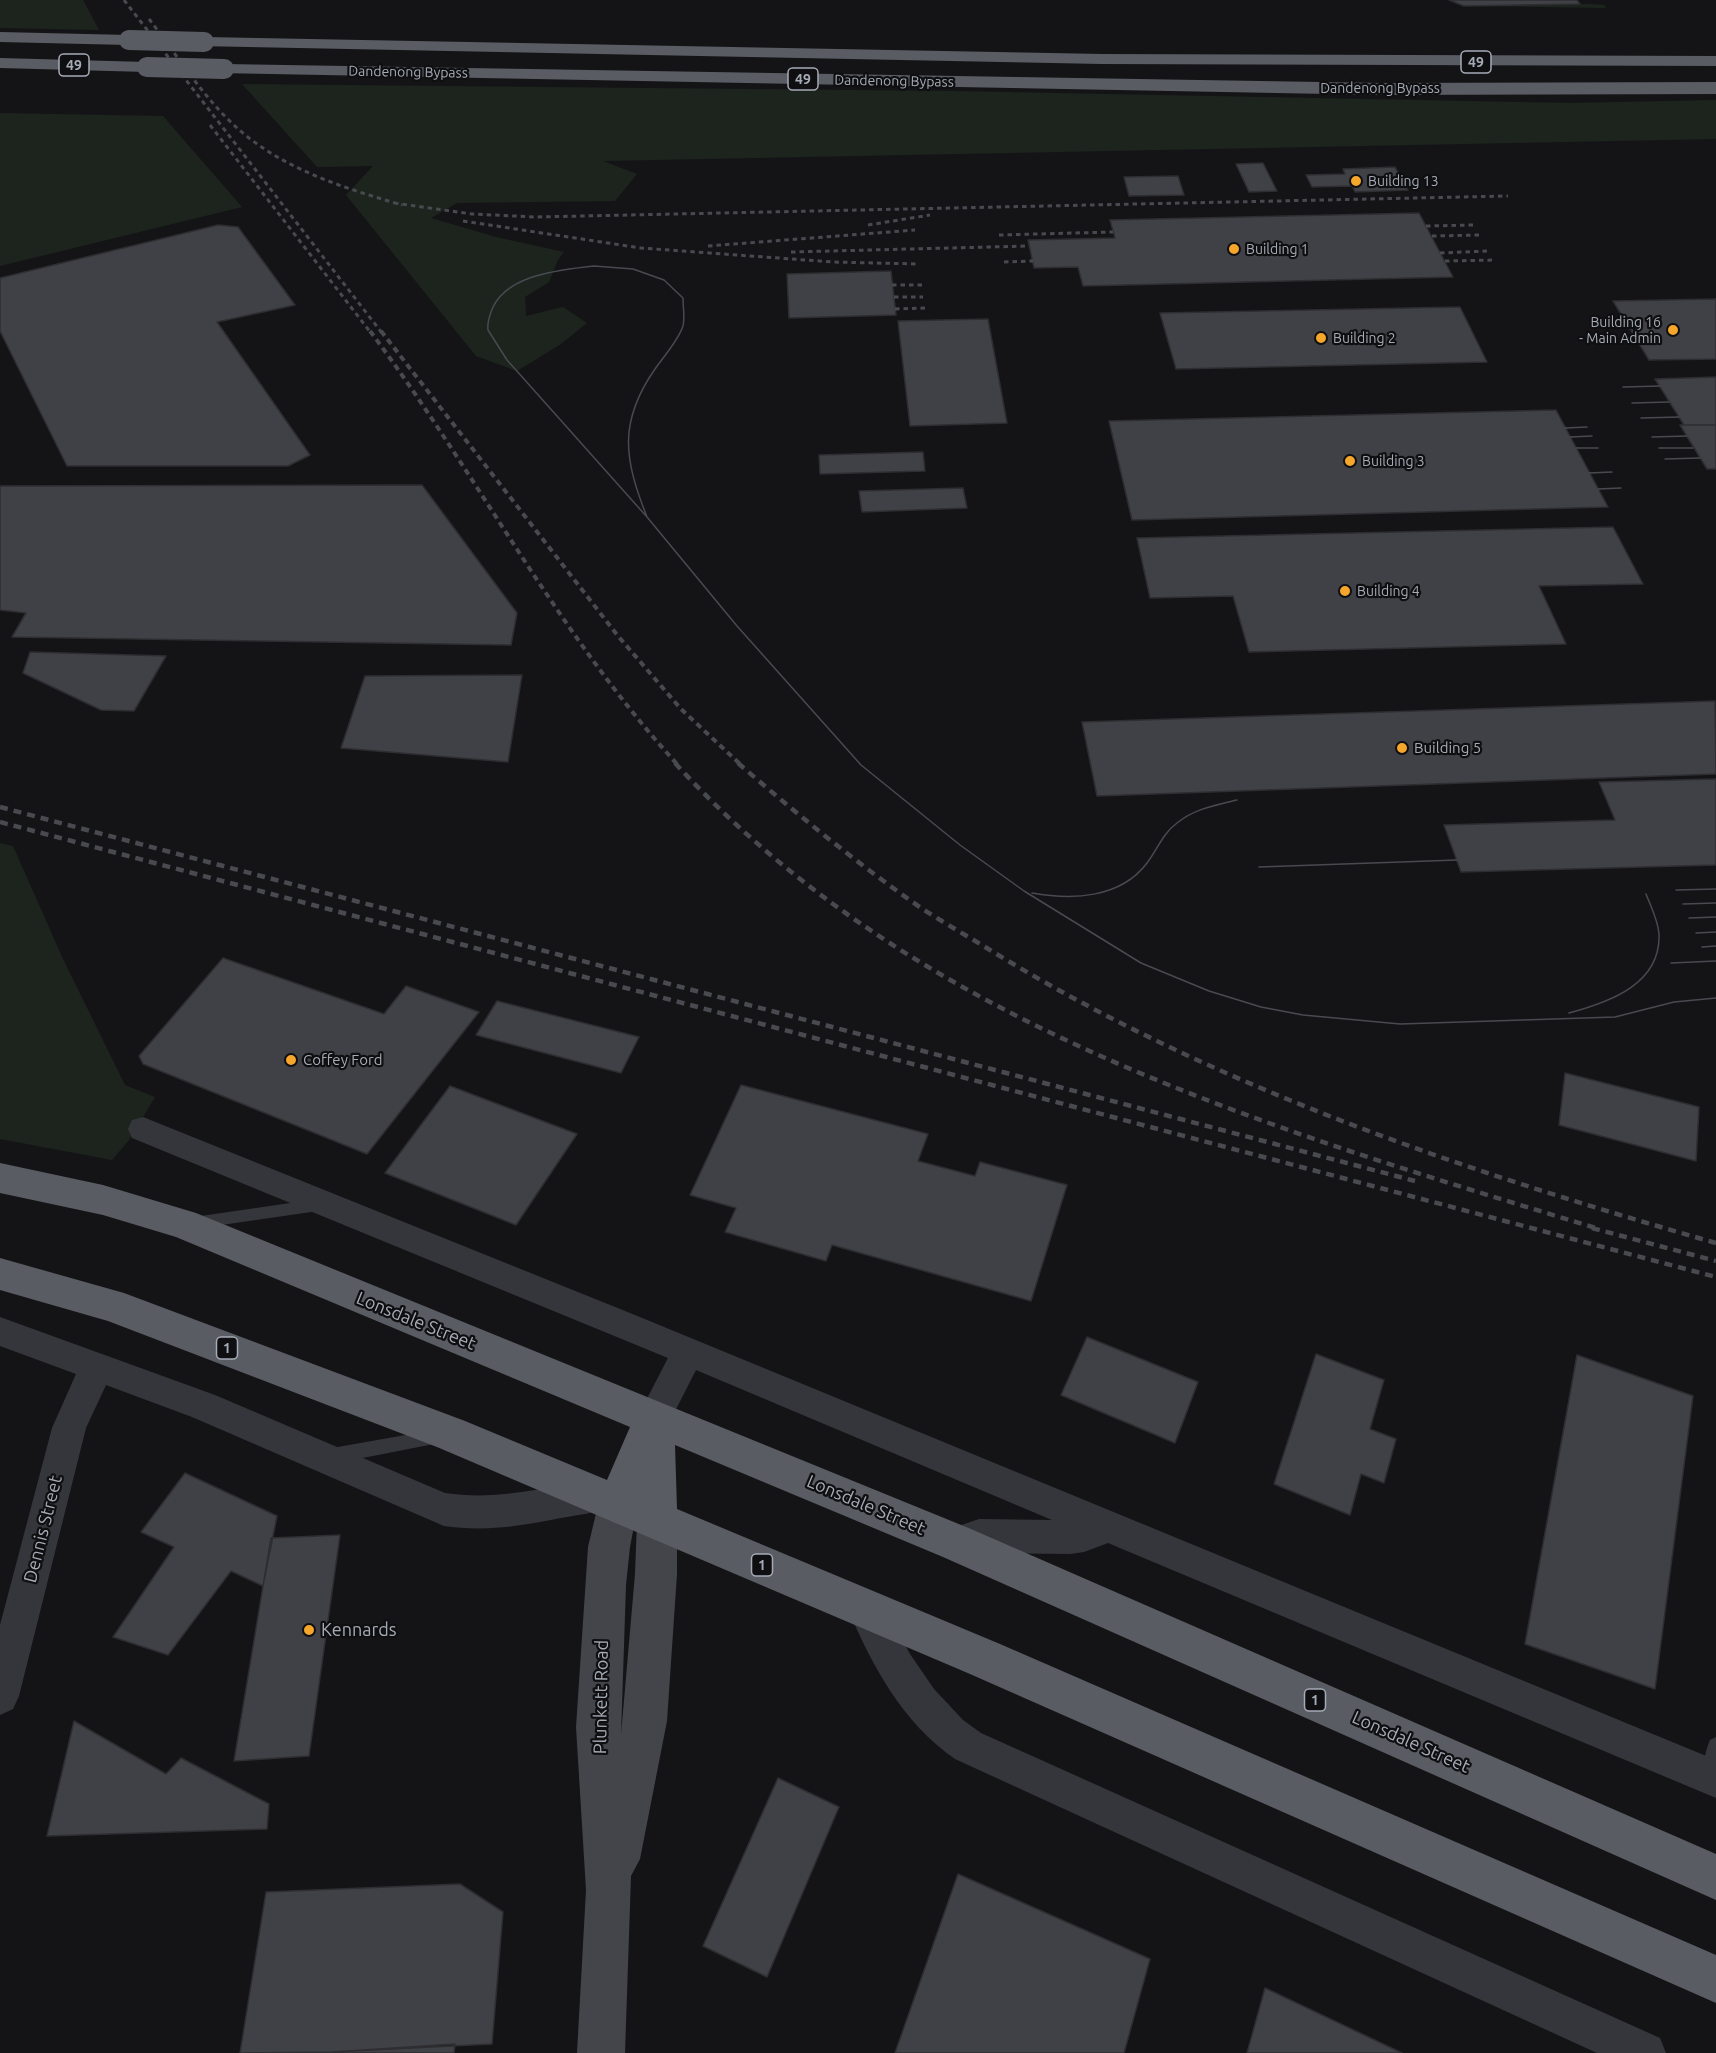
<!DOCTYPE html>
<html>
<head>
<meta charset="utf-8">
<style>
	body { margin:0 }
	canvas { display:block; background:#141416 }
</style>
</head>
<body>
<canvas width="1716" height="2053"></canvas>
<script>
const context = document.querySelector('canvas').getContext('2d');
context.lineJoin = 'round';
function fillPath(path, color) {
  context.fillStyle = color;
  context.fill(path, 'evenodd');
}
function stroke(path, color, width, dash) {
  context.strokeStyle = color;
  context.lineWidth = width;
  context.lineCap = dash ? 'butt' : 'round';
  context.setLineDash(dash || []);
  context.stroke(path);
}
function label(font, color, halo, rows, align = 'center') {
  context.font = font + ' Ubuntu,sans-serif';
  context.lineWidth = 4.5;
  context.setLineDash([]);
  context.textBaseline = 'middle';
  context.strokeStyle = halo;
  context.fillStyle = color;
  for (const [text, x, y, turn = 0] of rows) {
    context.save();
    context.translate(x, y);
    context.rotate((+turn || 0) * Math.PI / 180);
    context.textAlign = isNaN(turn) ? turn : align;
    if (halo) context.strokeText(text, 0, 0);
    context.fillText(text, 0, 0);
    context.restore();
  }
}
fillPath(new Path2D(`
	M 0,0 L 83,0 L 99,30 L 0,28 Z
	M 1590,4 L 1604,5 L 1606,8 L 1476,6 Z
	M 242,84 L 954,91 L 1571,103 L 1716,100 L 1716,139 L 603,161 L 637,174 L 615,201 L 457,203 L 431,218 L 496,237 L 564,252 L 558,260 L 549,282 L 525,297 L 526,316 L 563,307 L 587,323 L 561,344 L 517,371 L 476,356 L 346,195 L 373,166 L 317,167 Z
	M 0,113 L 163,116 L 242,207 L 0,266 Z
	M 0,843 L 13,846 L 63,959 L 125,1085 L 155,1097 L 129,1140 L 112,1160 L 0,1139 Z`), '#1c241d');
const building = new Path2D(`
	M 1449,0 L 1577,0 L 1580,4 L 1464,6 Z
	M 1263,163 L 1277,191 L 1249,192 L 1236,164 Z
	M 1395,167 L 1408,190 L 1355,192 L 1352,186 L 1312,187 L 1306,175 L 1345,174 L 1343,169 Z
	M 1178,176 L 1184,195 L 1129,196 L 1124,177 Z
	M 1419,213 L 1453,277 L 1083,286 L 1078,267 L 1034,268 L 1028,240 L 1115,238 L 1110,220 Z
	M 218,225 L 238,227 L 295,305 L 217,322 L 310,455 L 288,466 L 67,466 L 0,331 L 0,278 Z
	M 891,271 L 896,315 L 789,318 L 787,274 Z
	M 1716,299 L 1716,359 L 1649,360 L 1613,301 Z
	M 1460,307 L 1487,362 L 1176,369 L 1160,313 Z
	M 988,319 L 1007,423 L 910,426 L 898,321 Z
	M 1716,377 L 1716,425 L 1684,425 L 1655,379 Z
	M 1556,410 L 1608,507 L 1132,520 L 1109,421 Z
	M 1680,425 L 1716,425 L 1716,469 L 1707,469 Z
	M 923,452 L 925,471 L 820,474 L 819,455 Z
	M 422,485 L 517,613 L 511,645 L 12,637 L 26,613 L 0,610 L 0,486 Z
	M 963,488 L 967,508 L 862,512 L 859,491 Z
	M 1613,527 L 1643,584 L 1539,586 L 1566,644 L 1249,652 L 1233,596 L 1150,598 L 1137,538 Z
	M 30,652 L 166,656 L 134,711 L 101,710 L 23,673 Z
	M 522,675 L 508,762 L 341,748 L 365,676 Z
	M 1715,701 L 1716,774 L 1097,796 L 1082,722 Z
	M 1716,779 L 1716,865 L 1461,872 L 1444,825 L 1615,820 L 1599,782 Z
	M 223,958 L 384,1014 L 406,986 L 479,1012 L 367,1154 L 143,1064 L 139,1056 Z
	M 497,1001 L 639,1037 L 621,1073 L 476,1035 Z
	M 1565,1073 L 1699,1107 L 1696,1161 L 1559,1125 Z
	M 741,1085 L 928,1134 L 918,1161 L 975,1176 L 980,1162 L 1067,1185 L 1031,1301 L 832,1245 L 826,1261 L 725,1232 L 736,1208 L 690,1195 Z
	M 450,1086 L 577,1134 L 516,1225 L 385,1173 Z
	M 1087,1337 L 1198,1382 L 1175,1443 L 1061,1395 Z
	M 1316,1354 L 1384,1380 L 1370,1429 L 1396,1439 L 1384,1483 L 1361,1474 L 1350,1515 L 1274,1484 Z
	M 1577,1355 L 1693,1396 L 1655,1689 L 1525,1644 Z
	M 185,1473 L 277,1516 L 263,1586 L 231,1571 L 168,1655 L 113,1637 L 174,1547 L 141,1532 Z
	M 340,1535 L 309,1756 L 234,1761 L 271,1538 Z
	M 74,1721 L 166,1774 L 181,1758 L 269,1804 L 267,1829 L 47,1836 Z
	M 778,1778 L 839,1807 L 767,1977 L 703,1946 Z
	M 958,1874 L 1150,1959 L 1124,2053 L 895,2053 Z
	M 460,1884 L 503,1912 L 492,2044 L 332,2052 L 240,2053 L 266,1892 Z
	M 1265,1988 L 1402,2053 L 1247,2053 Z
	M 455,2044 L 454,2053 L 332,2053 L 332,2052 Z`);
fillPath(building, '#404146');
stroke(building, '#2e2e32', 1.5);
fillPath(new Path2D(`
	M 318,1199 L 323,1201 L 325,1205 L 323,1209 L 318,1211 L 194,1229 L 189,1227 L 187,1223 L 189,1219 L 194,1217 Z
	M 434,1430 L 440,1432 L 442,1437 L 440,1442 L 434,1444 L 332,1464 L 326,1461 L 324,1456 L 326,1451 L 332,1448 Z
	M 1716,1737 L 1716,1784 L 1712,1786 L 1706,1783 C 1701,1772 1705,1751 1710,1740 Z`), '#35363b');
fillPath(new Path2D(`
	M 143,1117 L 635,1315 L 1716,1760 L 1716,1798 L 1108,1543 L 1084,1552 L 1070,1554 L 979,1553 L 957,1560 L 944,1555 L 939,1543 L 944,1531 L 979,1519 L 1052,1520 L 696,1370 L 666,1429 L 654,1434 L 642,1429 L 637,1418 L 668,1358 L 132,1138 L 128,1129 L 132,1120 Z
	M 0,1317 L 215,1395 L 445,1493 C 497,1501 548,1487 599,1479 L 611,1483 L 616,1495 L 611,1507 C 595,1513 578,1515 561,1518 C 522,1526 484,1532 444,1526 L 192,1417 L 106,1385 L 86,1428 L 19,1696 L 13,1709 L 0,1715 L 0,1625 L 52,1428 L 76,1374 L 0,1346 Z
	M 866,1591 L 879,1596 L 910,1654 L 934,1689 L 963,1720 L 981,1733 L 1660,2038 L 1666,2053 L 1597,2053 L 955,1759 C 903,1723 872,1666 848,1609 L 853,1596 Z`), '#35363b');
fillPath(new Path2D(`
	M 618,1486 L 632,1491 L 638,1505 L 630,1547 L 626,1585 L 621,1735 L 635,1574 L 637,1522 L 643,1508 L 657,1503 L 671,1508 L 677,1522 L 677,1574 L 667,1721 L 640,1859 L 631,1876 L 625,2053 L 577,2053 L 586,1890 L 576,1727 L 588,1547 L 598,1505 L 604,1491 Z`), '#43454b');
fillPath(new Path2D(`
	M 0,32 L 129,35 L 135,36 L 138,40 L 135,44 L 129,45 L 0,42 Z
	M 204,37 L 1102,54 L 1716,56 L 1716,66 L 1102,64 L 198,46 L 195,42 L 198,38 Z
	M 0,58 L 147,62 L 153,63 L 156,67 L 153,71 L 147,72 L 0,68 Z
	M 224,64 L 1382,83 L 1716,82 L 1716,94 L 1382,95 L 218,73 L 215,69 L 218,65 Z
	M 0,1163 L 103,1185 L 196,1213 L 971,1529 L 1716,1854 L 1716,1900 L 943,1557 L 675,1445 L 677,1509 L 1000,1644 L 1716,1955 L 1716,2003 L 970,1674 L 437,1447 L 108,1321 L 0,1290 L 0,1258 L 124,1293 L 465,1421 L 607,1480 L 630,1427 L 176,1237 L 103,1215 L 0,1193 Z`), '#595c63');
stroke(new Path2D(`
	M 594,266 L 633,269 L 664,280 L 683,298 C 683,307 685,318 683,326 C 678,341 664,356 655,369 C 618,422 624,459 647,517 L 507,360 L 488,330 C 487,323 489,318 491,312 C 504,274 561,270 594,266 Z
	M 1623,387 L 1660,386
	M 1632,403 L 1669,402
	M 1641,418 L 1679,417
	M 1565,428 L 1587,427
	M 1570,437 L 1592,436
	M 1652,437 L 1687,436
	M 1576,448 L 1598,448
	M 1659,448 L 1693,448
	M 1665,459 L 1700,458
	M 1589,473 L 1612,472
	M 1598,489 L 1621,488
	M 647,517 L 737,626 L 861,765 L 960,845 L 1024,891 L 1141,963 L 1209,991 L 1261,1007 L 1303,1015 L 1400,1024 L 1615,1017 L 1674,1002 L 1716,998
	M 1259,867 L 1457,860
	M 1676,890 L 1716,889
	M 1032,893 C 1071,900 1120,899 1147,863 C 1157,850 1163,833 1177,823 C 1194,809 1216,805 1237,800
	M 1683,904 L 1716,903
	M 1689,918 L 1716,917
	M 1696,933 L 1716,932
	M 1702,947 L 1716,946
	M 1671,963 L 1716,961
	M 1569,1013 C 1610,1002 1661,984 1659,934 C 1658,920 1651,907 1646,894`), '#484a50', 1.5);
stroke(new Path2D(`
	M 124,0 L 382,333
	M 149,19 C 177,55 202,96 236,127 C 282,169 344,188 402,205
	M 210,125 L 371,333
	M 394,203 L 472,214 L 536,217 L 1508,196
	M 463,221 L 641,248 L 833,262 L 919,264
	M 868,225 L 930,215
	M 1426,226 L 1474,225
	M 999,235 L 1113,232
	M 1432,236 L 1480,235
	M 708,246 L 915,230
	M 791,252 L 1029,246
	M 1440,253 L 1489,251
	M 1445,261 L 1494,260
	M 1004,262 L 1033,261
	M 892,285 L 922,285
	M 894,297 L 923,297
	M 895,309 L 925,308`), '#484a50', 3, [4.5, 4]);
stroke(new Path2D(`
	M 370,331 C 476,472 557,633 677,764
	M 381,331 L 618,636 L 681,709 L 740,764`), '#484a50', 4, [6, 4.5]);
stroke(new Path2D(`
	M 675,763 C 916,1027 1268,1128 1599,1229
	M 738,763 C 798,815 859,865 924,910 C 946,924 969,937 990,950 C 1215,1088 1464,1171 1716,1243
	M 0,807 L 1415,1181
	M 0,822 L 1716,1277
	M 1592,1228 L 1716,1261`), '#484a50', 4.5, [8, 6]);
stroke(new Path2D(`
	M 129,40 L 204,42
	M 147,67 L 224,69`), '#595c63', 20);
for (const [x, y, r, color] of [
	[1356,181,6,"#f6a72b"],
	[1234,249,6,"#f6a72b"],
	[1673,330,6,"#f6a72b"],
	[1321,338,6,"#f6a72b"],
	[1350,461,6,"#f6a72b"],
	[1345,591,6,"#f6a72b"],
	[1402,748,6,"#f6a72b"],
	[291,1060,6,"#f6a72b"],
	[309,1630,6,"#f6a72b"]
]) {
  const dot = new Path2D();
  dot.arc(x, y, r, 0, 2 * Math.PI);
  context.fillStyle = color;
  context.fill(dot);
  stroke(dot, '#0f0f11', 2);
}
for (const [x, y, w] of [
	[1476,62,30],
	[74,65,30],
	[803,79,30],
	[227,1348,21],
	[762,1565,21],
	[1315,1700,21]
]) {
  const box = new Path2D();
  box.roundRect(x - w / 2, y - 11, w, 22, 4.5);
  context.fillStyle = '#0f0f11';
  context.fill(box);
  stroke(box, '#a5abb6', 1.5);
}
label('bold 14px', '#a5abb6', null, [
	["49",1476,62],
	["49",74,65],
	["49",803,79],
	["1",227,1348],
	["1",762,1565],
	["1",1315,1700]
]);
label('14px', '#a5abb6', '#0f0f11', [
	["Dandenong Bypass",408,72,1],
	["Dandenong Bypass",894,81,1],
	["Dandenong Bypass",1380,88]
]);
label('14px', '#a5abb6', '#0f0f11', [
	["Building 13",1368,181],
	["Building 1",1246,249],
	["Building 16",1661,322,"right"],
	["- Main Admin",1661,338,"right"],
	["Building 2",1333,338],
	["Building 3",1362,461],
	["Building 4",1357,591]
], 'left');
label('15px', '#a5abb6', '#0f0f11', [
	["Building 5",1414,748],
	["Coffey Ford",303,1060]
], 'left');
label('18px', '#a5abb6', '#0f0f11', [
	["Lonsdale Street",416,1321,22],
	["Lonsdale Street",866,1505,23],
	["Dennis Street",43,1529,-76],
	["Plunkett Road",601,1697,-89],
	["Lonsdale Street",1411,1742,24]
]);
label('18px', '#a5abb6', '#0f0f11', [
	["Kennards",321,1630]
], 'left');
</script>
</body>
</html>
